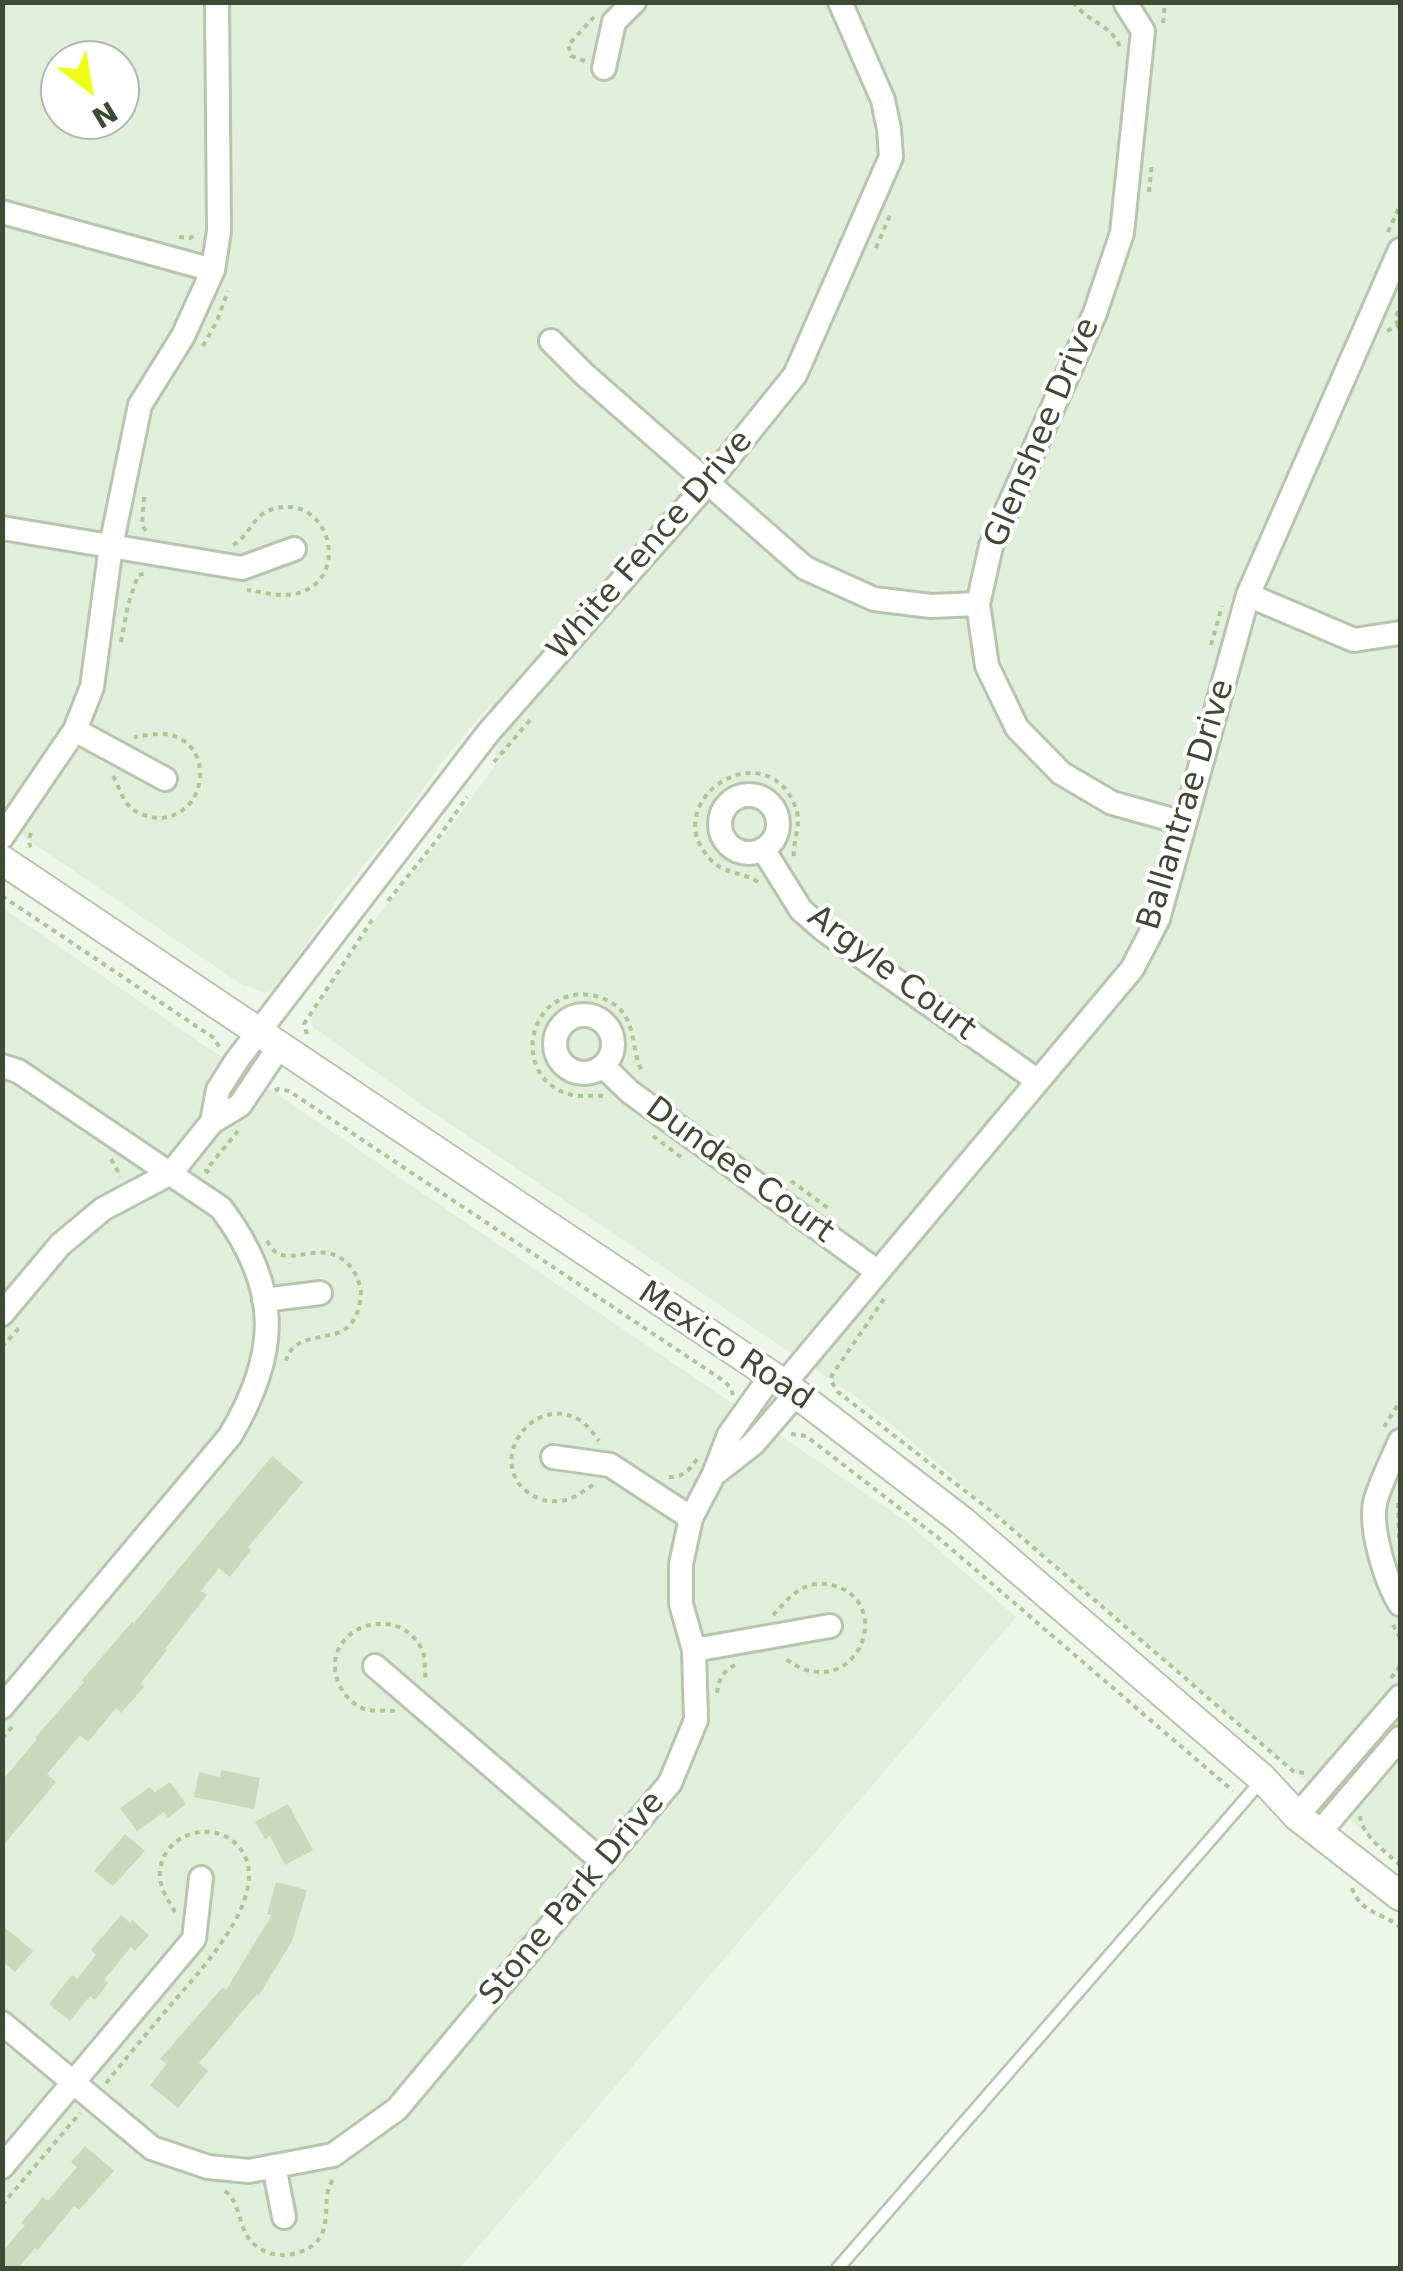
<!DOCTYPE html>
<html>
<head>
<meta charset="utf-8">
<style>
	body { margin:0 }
	#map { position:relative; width:1403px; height:2271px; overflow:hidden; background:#edf6e8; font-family:"DejaVu Sans",sans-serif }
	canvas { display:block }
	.frame { position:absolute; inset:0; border:5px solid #3f4a35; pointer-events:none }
	.north { position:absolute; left:40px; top:40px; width:100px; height:100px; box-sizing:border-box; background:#fff; border:2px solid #b2b7ae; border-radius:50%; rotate:149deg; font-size:28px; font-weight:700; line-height:40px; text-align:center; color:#3f4a35 }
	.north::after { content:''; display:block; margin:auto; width:35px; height:45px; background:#edff15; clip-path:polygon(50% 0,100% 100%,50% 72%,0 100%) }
</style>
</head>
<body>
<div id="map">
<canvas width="1403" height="2271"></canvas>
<div class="frame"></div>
<div class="north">N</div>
</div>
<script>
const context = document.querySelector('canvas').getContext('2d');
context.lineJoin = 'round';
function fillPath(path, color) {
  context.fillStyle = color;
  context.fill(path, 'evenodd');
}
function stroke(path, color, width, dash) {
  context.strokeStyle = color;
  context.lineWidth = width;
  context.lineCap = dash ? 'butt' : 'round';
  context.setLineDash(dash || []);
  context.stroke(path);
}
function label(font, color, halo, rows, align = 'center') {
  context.font = font + ' "DejaVu Sans",sans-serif';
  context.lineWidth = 8;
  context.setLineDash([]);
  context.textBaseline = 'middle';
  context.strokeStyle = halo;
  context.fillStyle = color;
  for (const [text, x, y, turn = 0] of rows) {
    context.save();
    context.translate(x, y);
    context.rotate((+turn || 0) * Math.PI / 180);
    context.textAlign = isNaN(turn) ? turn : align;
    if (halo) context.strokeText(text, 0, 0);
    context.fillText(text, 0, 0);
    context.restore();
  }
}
fillPath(new Path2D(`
	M 2,3 L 1400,3 L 1400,1863 L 908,1438 L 852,1394 L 422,1105 L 314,1028 L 311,1020 L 314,1010 L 374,921 L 442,838 L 497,763 L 491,704 L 449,753 L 400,821 L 343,891 L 276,988 L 271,991 L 264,993 L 246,985 L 244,986 L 3,823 ZM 60,60 L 120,60 L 120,120 L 60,120 Z
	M 2,908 L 903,1519 L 1016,1617 L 460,2268 L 3,2268 Z`), '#e1eed9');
fillPath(new Path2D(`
	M 272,1456 L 303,1482 L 248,1547 L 251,1550 L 230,1577 L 219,1568 L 201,1591 L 207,1595 L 165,1649 L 167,1650 L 140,1684 L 144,1687 L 121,1713 L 116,1708 L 88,1742 L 80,1735 L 47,1774 L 56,1782 L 2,1847 L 2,1781 L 37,1739 L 35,1738 L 84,1682 L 82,1680 L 132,1622 L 134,1623 Z
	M 221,1770 L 260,1778 L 254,1809 L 194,1797 L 199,1772 L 220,1777 Z
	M 170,1782 L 186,1804 L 168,1818 L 164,1812 L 137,1831 L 120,1808 L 150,1787 L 155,1792 Z
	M 288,1804 L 313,1850 L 285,1865 L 270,1836 L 265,1839 L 255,1822 Z
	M 125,1834 L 145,1851 L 113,1886 L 94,1871 Z
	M 276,1882 L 307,1890 L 292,1941 L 259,1995 L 257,1994 L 199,2063 L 208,2071 L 178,2108 L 150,2085 L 167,2064 L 160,2059 L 223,1987 L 226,1990 L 272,1915 L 267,1914 Z
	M 121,1915 L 130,1923 L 132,1920 L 149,1935 L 135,1951 L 131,1947 L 104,1980 L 108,1983 L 95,2000 L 90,1996 L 70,2021 L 49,2004 L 72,1975 L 77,1979 L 96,1955 L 91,1950 Z
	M 2,1925 L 33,1951 L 15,1972 L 2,1961 Z
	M 85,2146 L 114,2171 L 79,2210 L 74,2206 L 38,2250 L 35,2248 L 18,2268 L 2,2268 L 2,2252 L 25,2225 L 21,2223 L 43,2197 L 48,2201 L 77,2167 L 71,2162 Z`), '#c9d9bb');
const service = new Path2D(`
	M 838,2268 L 1263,1779`);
const minor = new Path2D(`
	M 1126,4 L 1143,31 L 1122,233 L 1095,313 L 991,546 L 978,604 L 987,666 L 1017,728 L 1061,773 L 1112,803 L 1184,823
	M 604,68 L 614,22 L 634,2
	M 2,212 L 213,270
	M 551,341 L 584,374 L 805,568 L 874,599 L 931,606 L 978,604
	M 2,528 L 242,568 L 294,549
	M 1248,595 L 1354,640 L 1400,633
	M 75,730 L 165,779
	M720 824a29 29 0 1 1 58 0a29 29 0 1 1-58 0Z
	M 2,837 L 75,730 L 92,687 L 111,546 L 140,405 L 183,336 L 213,270 L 219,231 L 217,2
	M 763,849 L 801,910 L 824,930 L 1038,1081
	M555 1044a29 29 0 1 1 58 0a29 29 0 1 1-58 0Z
	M 2,1066 L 18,1071 L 221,1208 C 281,1288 280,1352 230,1436 L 2,1707
	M 603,1066 L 630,1092 L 878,1272
	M 212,1122 L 218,1090 L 237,1060 L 488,733 L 707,484 L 795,375 L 891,157 L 889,129 L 883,100 L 840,2
	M 264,1300 L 320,1293
	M 2,1314 L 60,1245 L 103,1209 L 171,1173 L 212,1122 L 240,1105 L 279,1047
	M 784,1384 L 1132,969 L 1158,919 L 1248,595 L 1400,250
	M 1400,1441 C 1392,1460 1382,1479 1376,1499 C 1368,1525 1386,1582 1400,1604
	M 553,1457 L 610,1465 L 691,1518
	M 717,1472 L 753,1444 L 796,1394
	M 694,1650 L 830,1626
	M 375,1666 L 604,1863
	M 1297,1816 L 1400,1697
	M 1319,1833 L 1400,1738
	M 2,2023 L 152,2148 L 208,2167 L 249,2171 L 333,2155 L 397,2109 L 670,1783 L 696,1720 L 694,1650 L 681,1604 L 681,1564 L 691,1518 L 714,1474 L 729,1435 L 771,1376
	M 274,2166 L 284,2217
	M 2,2167 L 194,1939 L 201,1878`);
const tertiary = new Path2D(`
	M 2,860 L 784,1384 L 961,1520 L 1263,1779 L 1297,1816 L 1400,1896`);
stroke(service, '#b7c5ac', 16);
stroke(minor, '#b7c5ac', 28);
stroke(tertiary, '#b7c5ac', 32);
stroke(new Path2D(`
	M 1073,2 C 1086,21 1112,25 1120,47
	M 1163,23 L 1165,2
	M 585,61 L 571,56 L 568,45 L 594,17
	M 1149,192 L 1152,162
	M 1388,232 L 1400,205
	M 179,237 L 190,238 L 198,233
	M 876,248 L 890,215
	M 1398,325 L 1395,318 L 1400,307
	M 1387,331 L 1400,325
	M 203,346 L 217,321 L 228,291
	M 144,497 L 142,525 L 146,531
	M 233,545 C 250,536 252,515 273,509 C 331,492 353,583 294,594 C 279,597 262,592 247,590
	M 121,642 L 128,605 L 138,575 L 144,574
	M 1211,645 L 1222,606
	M 494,762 L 530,720
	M 113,776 C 119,786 122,800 132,809 C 140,815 152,818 161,818 C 210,814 215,740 165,734 C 155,733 144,736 134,737
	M 31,833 C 28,840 28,845 34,851
	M 758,882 C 743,872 723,874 710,859 C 656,801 765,730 795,806 C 803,825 792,840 794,859
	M 2,896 L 214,1038 L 221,1050
	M 388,901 L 436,841 L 467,797
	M 307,1034 L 304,1024 L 372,920
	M 275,1091 L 278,1089 L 289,1091 L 724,1381 L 731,1388 L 733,1395
	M 603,1096 C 593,1095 582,1097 572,1095 C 509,1080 526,986 591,995 C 601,997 611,1001 619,1008 C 637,1026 631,1053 643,1073
	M 653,1136 L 681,1157
	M 111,1159 L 121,1177
	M 209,1173 L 206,1170 L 238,1131
	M 791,1181 L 828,1208
	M 267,1241 C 270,1245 272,1250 277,1253 C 297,1264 325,1238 350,1266 C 358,1276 363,1290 360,1302 C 352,1346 319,1329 295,1346 C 288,1352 287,1358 284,1366
	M 884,1299 L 832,1375 L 831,1381 L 838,1392 L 991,1511 L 1293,1771 L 1304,1773
	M 2,1347 L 19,1328
	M 1384,1427 L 1400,1401
	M 791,1434 L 806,1436 L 941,1540 L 1233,1791
	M 669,1477 C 683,1478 690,1469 697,1459
	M 593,1485 C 585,1490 576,1497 566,1500 C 554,1503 539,1501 529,1493 C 485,1462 532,1394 578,1419 C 586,1423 593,1433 599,1441
	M 1398,1503 L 1399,1538
	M 773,1615 C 780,1608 787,1599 795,1593 C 805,1585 818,1582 831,1585 C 892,1598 864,1690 803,1669 C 795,1666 789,1661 783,1657
	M 1393,1625 L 1400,1638
	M 1391,1678 L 1400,1666
	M 717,1693 C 719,1679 722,1672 735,1665
	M 395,1711 C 385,1710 374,1712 364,1709 C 352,1704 343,1694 338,1682 C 318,1627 401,1599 423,1652 C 426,1661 424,1672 426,1682
	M 2,1738 L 12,1727
	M 1360,1816 C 1363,1837 1385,1851 1400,1865
	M 1352,1888 C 1360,1913 1383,1913 1400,1927
	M 106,2083 C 127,2057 148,2032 169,2007 C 197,1974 281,1888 236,1844 C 209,1817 157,1837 160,1878 C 161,1891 169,1901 175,1912
	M 225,2191 C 243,2205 237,2231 255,2245 C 267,2254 279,2257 293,2254 C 344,2242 315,2198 335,2177
	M 2,2205 L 80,2113`), '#acc698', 4, [5, 5]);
stroke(service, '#fff', 11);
stroke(minor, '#fff', 22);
stroke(tertiary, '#fff', 28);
label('32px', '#3f4a35', '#fff', [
	["Glenshee Drive",1043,433,-67],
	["White Fence Drive",651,546,-49],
	["Ballantrae Drive",1187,805,-73],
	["Argyle Court",891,974,37],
	["Dundee Court",739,1171,36],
	["Mexico Road",725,1347,34],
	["Stone Park Drive",573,1899,-50]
]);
</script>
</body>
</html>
